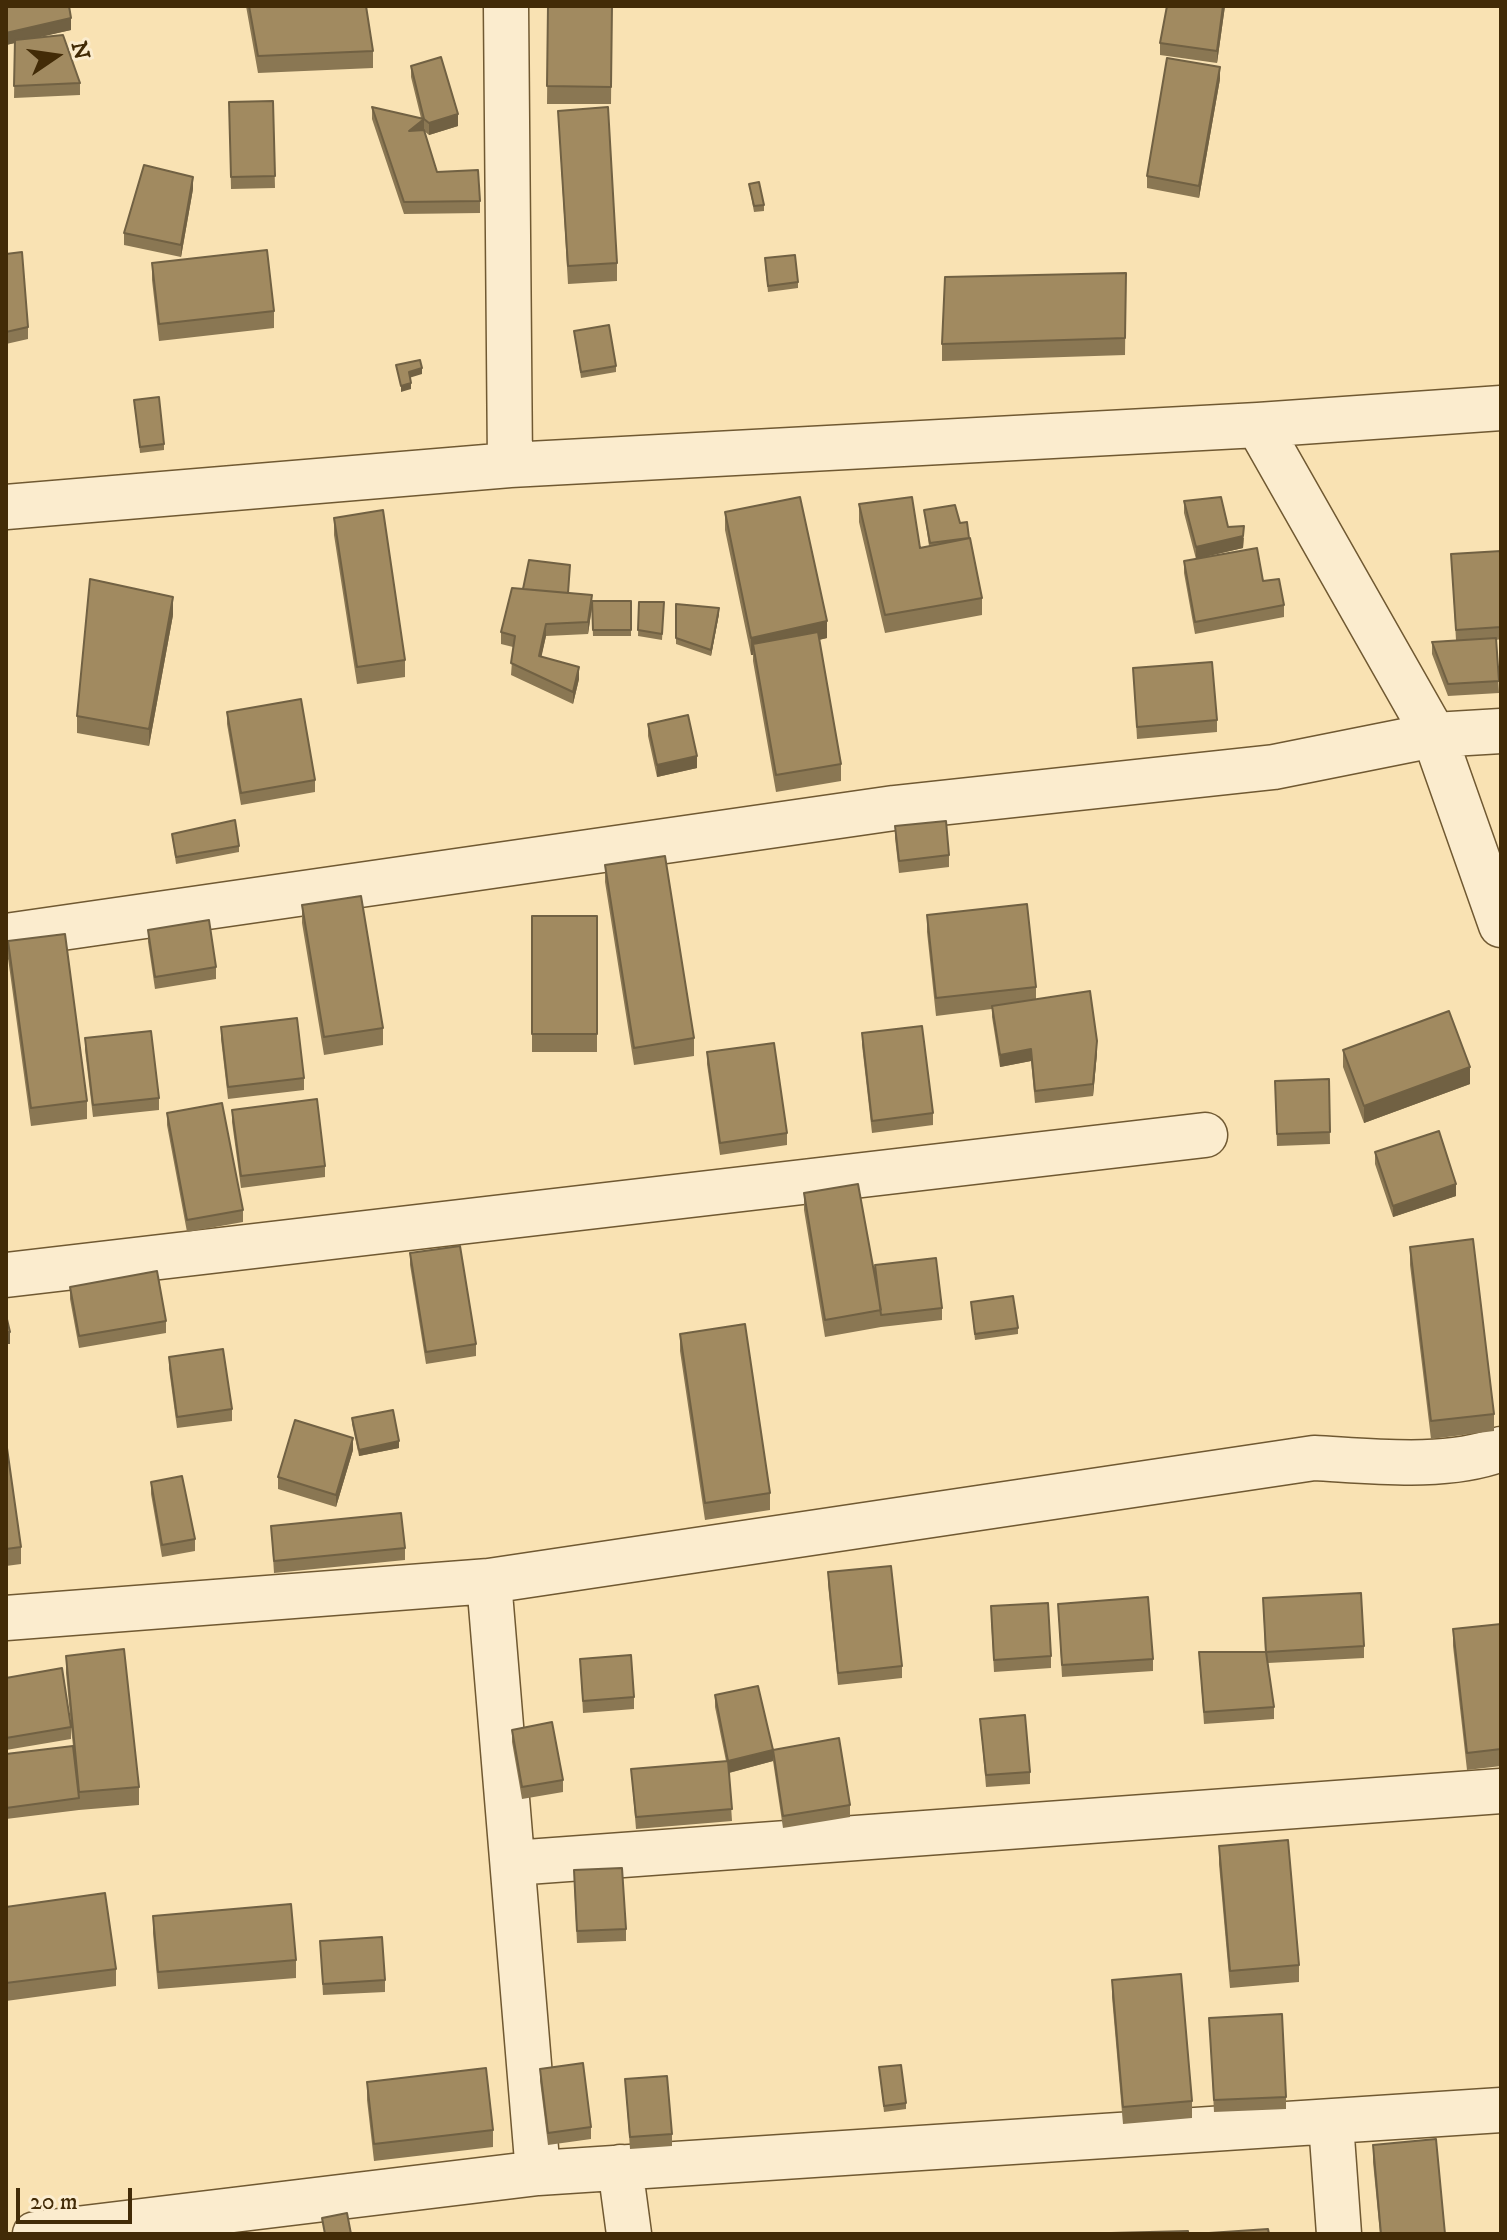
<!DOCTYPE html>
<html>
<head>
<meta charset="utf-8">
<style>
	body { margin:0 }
	#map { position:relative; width:1507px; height:2240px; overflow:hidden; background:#f9e2b3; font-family:"IM FELL DW Pica",serif }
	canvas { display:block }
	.frame { position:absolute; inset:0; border:8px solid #422b07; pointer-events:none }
	.north { position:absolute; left:16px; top:16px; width:80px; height:80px; -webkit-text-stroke:6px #fbecce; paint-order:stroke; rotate:77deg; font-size:22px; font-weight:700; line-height:32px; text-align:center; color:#422b07 }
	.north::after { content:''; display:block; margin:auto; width:28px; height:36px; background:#422b07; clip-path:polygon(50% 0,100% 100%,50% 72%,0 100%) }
	.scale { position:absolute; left:16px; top:2188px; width:116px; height:36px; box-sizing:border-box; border:4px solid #422b07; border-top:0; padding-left:10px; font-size:24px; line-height:28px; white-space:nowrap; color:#422b07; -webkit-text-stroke:6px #fbecce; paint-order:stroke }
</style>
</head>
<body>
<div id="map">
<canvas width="1507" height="2240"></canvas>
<div class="frame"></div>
<div class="north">N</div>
<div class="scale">20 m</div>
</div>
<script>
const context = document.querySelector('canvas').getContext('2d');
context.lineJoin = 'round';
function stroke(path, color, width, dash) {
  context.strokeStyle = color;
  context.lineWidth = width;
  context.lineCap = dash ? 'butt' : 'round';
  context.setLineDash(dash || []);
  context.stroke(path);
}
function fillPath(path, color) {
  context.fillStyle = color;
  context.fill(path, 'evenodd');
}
const minor = new Path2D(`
	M 506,6 L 510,465
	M 1258,425 L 1434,735 L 1501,925
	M 6,507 L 510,465 L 1258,425 L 1501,408
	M 6,936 L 894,808 L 1274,767 L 1434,735 L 1501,731
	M 6,1275 L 1205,1135
	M 489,1581 L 538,2173
	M 6,1618 L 489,1581 L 1314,1458 C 1371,1461 1447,1470 1501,1449
	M 513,1863 L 1501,1791
	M 1331,2123 L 1339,2234
	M 620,2167 L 629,2234
	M 35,2234 L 538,2173 L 1501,2110`);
stroke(minor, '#705932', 47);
stroke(minor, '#fbecce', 44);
fillPath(new Path2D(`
	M 6,6 L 71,30 L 34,38 L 80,83 L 80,95 L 14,98 L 15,43 L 6,45 Z
	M 246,6 L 366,6 L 373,51 L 373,68 L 258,73 Z
	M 548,6 L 612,6 L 611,104 L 547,104 Z
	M 1225,6 L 1217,63 L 1160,55 L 1160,43 Z
	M 411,66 L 458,126 L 429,135 L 424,131 L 437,172 L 480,201 L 480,213 L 404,214 L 372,119 L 372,107 L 421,118 L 411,77 Z
	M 1220,79 L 1199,198 L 1147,188 L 1147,176 Z
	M 273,101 L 275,188 L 231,189 L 229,102 Z
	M 558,111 L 617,263 L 617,281 L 568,284 Z
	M 749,184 L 764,205 L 764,211 L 754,212 Z
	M 193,189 L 181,257 L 124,245 L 124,233 Z
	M 6,254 L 28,327 L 28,339 L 6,344 Z
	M 152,263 L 274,311 L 274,328 L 159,341 L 152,280 Z
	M 765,264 L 798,282 L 798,288 L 768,292 Z
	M 1126,273 L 1125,355 L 942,361 L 942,344 Z
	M 574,331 L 616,366 L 616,372 L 581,378 Z
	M 134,400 L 164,444 L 164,450 L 140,453 Z
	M 1184,501 L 1244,538 L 1243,548 L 1199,558 L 1263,581 L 1284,605 L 1284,617 L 1195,634 L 1184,573 L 1184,561 L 1196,559 L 1184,513 Z
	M 859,504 L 920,548 L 929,546 L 924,510 L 960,523 L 969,538 L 982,598 L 982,615 L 885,633 L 859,522 Z
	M 725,512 L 827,638 L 819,640 L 841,764 L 841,781 L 776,792 L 753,661 L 753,655 L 751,655 L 725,530 Z
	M 334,518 L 405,660 L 405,677 L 357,684 L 334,535 Z
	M 1501,551 L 1501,639 L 1496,640 L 1499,693 L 1448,696 L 1432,654 L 1432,642 L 1456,640 L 1451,554 Z
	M 569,593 L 592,601 L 631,601 L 631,636 L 593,636 L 592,607 L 588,634 L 546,636 L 541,657 L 579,679 L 573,704 L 511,675 L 513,647 L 501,644 L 501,632 Z
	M 639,602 L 664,602 L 662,640 L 638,636 Z
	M 676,604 L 719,614 L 711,656 L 676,644 Z
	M 173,615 L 149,746 L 77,733 L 77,716 Z
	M 1133,668 L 1217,720 L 1217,732 L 1137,739 Z
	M 227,712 L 315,780 L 315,792 L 241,805 L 227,724 Z
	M 648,724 L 697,768 L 657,777 L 648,736 Z
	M 895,826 L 949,855 L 949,867 L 899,873 L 895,838 Z
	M 172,834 L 239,846 L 239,852 L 176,864 Z
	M 605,865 L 694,1038 L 694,1056 L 634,1065 L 605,882 Z
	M 302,905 L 383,1028 L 383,1045 L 324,1055 L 302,923 Z
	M 927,915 L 1036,987 L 1036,999 L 1097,1053 L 1093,1096 L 1035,1103 L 1031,1061 L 1000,1067 L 992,1017 L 992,1009 L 936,1016 L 927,932 Z
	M 532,916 L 597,916 L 597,1052 L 532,1052 Z
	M 148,930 L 216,967 L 216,979 L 155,989 L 148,942 Z
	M 8,941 L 87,1101 L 87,1119 L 31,1126 L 8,958 Z
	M 221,1027 L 304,1078 L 304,1090 L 228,1099 L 221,1039 Z
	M 862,1033 L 933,1113 L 933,1125 L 872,1133 L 862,1045 Z
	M 85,1038 L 159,1098 L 159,1110 L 93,1117 L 85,1050 Z
	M 1343,1050 L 1470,1084 L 1364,1123 L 1343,1067 Z
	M 707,1052 L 787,1133 L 787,1145 L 720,1155 L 707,1064 Z
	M 1329,1079 L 1330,1144 L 1277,1146 L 1275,1081 Z
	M 232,1110 L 325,1166 L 325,1177 L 241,1188 L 232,1122 Z
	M 167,1113 L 243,1210 L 243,1222 L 187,1232 L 167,1125 Z
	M 1375,1152 L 1456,1196 L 1393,1217 L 1375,1164 Z
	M 804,1193 L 875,1280 L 875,1265 L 942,1308 L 942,1320 L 881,1327 L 825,1337 L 804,1210 Z
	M 1410,1247 L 1494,1414 L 1494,1431 L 1431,1439 L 1410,1265 Z
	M 410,1253 L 476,1344 L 476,1356 L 426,1364 L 410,1265 Z
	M 70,1287 L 166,1321 L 166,1333 L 79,1348 L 70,1299 Z
	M 971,1302 L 1018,1328 L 1018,1334 L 975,1340 Z
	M 680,1334 L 770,1493 L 770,1510 L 705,1520 L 680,1351 Z
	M 169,1357 L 232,1409 L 232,1421 L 177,1428 L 169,1369 Z
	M 352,1418 L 399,1448 L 359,1456 L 352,1424 Z
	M 6,1441 L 21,1547 L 21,1564 L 6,1566 Z
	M 353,1450 L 336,1507 L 278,1489 L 278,1477 Z
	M 151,1482 L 195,1539 L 195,1551 L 162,1557 L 151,1494 Z
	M 271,1526 L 405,1548 L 405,1560 L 274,1573 Z
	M 828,1572 L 902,1666 L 902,1678 L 838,1685 L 828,1584 Z
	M 1263,1598 L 1364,1646 L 1364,1658 L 1268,1663 L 1274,1707 L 1274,1719 L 1204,1724 L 1199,1652 L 1265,1652 Z
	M 1058,1604 L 1153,1659 L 1153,1671 L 1062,1677 Z
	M 991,1618 L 1051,1656 L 1051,1668 L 994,1672 Z
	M 1501,1624 L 1501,1766 L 1467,1770 L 1453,1646 L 1453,1629 Z
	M 66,1656 L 139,1787 L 139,1805 L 79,1810 L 6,1819 L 6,1754 L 74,1755 L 71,1728 L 71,1739 L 6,1750 L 6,1678 L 71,1725 L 66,1673 Z
	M 580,1659 L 634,1697 L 634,1709 L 583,1713 Z
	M 715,1695 L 773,1750 L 850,1805 L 850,1817 L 783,1828 L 773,1761 L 729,1773 L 732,1821 L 636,1829 L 631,1769 L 726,1761 L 715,1707 Z
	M 980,1719 L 1030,1772 L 1030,1784 L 986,1787 Z
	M 512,1730 L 563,1780 L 563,1792 L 522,1799 L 512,1742 Z
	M 1219,1846 L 1299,1965 L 1299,1982 L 1230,1988 L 1219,1864 Z
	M 574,1882 L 626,1929 L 626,1941 L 577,1943 Z
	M 6,1907 L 116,1969 L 116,1986 L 6,2001 Z
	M 153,1916 L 296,1960 L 296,1978 L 158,1989 L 153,1933 Z
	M 320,1941 L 385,1980 L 385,1992 L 323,1995 Z
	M 1112,1980 L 1192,2101 L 1192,2118 L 1123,2124 L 1112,1997 Z
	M 1209,2018 L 1286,2097 L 1286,2109 L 1214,2112 Z
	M 879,2067 L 906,2103 L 906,2109 L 884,2112 Z
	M 540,2069 L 591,2127 L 591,2139 L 548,2145 L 540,2081 Z
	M 625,2079 L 672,2134 L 672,2146 L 630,2149 Z
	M 367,2082 L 493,2130 L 493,2147 L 374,2161 L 367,2100 Z
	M 1373,2145 L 1445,2234 L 1380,2234 L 1373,2162 Z`), '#8a7753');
fillPath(new Path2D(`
	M 1223,6 L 1225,6 L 1217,63 L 1217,51 Z
	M 71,18 L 71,30 L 6,45 L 6,33 Z
	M 1220,67 L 1220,79 L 1199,198 L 1199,186 Z
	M 458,114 L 458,126 L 429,135 L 429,123 Z
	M 424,119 L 424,131 L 409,131 Z
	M 193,177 L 193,189 L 181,257 L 181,245 Z
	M 422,368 L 422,374 L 409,378 L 409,372 Z
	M 411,383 L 411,389 L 401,392 L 401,386 Z
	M 1244,526 L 1243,548 L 1196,559 L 1196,547 Z
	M 592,595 L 592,607 L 588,634 L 588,622 Z
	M 173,597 L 173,615 L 149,746 L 149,729 Z
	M 719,608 L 719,614 L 711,656 L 711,650 Z
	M 827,621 L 827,638 L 755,654 L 753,644 L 753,655 L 751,655 L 751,638 Z
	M 546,624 L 546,636 L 539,668 L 539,656 Z
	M 579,667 L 579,679 L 573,704 L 573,692 Z
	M 697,756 L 697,768 L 657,777 L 657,765 Z
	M 1097,1041 L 1097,1053 L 1093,1096 L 1093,1084 Z
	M 1031,1049 L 1031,1061 L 1000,1067 L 1000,1055 Z
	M 1470,1067 L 1470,1084 L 1364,1123 L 1364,1106 Z
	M 1456,1184 L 1456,1196 L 1393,1217 L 1393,1206 Z
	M 6,1332 L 10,1332 L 10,1344 L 6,1344 Z
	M 353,1438 L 353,1450 L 336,1507 L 336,1495 Z
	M 399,1441 L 399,1448 L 359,1456 L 359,1450 Z
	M 773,1750 L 773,1761 L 728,1773 L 728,1761 Z`), '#716143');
const building = new Path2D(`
	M 6,6 L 69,6 L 71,18 L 6,33 Z
	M 249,6 L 366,6 L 373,51 L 258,56 Z
	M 548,6 L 612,6 L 611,87 L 547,86 Z
	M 1167,6 L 1223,6 L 1217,51 L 1160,43 Z
	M 63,35 L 80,83 L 14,86 L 15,40 Z
	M 441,57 L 458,114 L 429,123 L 424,119 L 411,66 Z
	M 1167,58 L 1220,67 L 1199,186 L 1147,176 Z
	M 273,101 L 275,176 L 231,177 L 229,102 Z
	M 372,107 L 424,119 L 409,131 L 424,130 L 437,172 L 478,170 L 480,201 L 404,202 Z
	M 608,107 L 617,263 L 568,266 L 558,111 Z
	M 144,165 L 193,177 L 181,245 L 124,233 Z
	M 759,182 L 764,205 L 754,206 L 749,184 Z
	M 267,250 L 274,311 L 159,324 L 152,263 Z
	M 22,252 L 28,327 L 6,332 L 6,254 Z
	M 795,255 L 798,282 L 768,286 L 765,258 Z
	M 1126,273 L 1125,338 L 942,344 L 945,277 Z
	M 609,325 L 616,366 L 581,372 L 574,331 Z
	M 420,360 L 422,368 L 409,372 L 411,383 L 401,386 L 396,365 Z
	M 159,397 L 164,444 L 140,447 L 134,400 Z
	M 800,497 L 827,621 L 751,638 L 725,512 Z
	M 912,497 L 920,548 L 970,538 L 982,598 L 885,615 L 859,504 Z
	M 1221,497 L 1228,527 L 1244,526 L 1243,536 L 1196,547 L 1184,501 Z
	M 955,505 L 960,523 L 967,522 L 969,538 L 930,543 L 924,510 Z
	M 383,510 L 405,660 L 357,667 L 334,518 Z
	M 1257,548 L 1263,581 L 1279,579 L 1284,605 L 1195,622 L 1184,561 Z
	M 1501,551 L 1501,627 L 1456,630 L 1451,554 Z
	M 529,560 L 570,565 L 568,593 L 523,589 Z
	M 90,579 L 173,597 L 149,729 L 77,716 Z
	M 512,588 L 592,595 L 588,622 L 546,624 L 539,656 L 579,667 L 573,692 L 511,663 L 515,636 L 501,632 Z
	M 592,601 L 631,601 L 631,630 L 593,630 Z
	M 639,602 L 664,602 L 662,634 L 638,630 Z
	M 676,604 L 719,608 L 711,650 L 676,638 Z
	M 818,632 L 841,764 L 776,775 L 753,644 Z
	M 1496,638 L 1499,681 L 1448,684 L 1432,642 Z
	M 1212,662 L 1217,720 L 1137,727 L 1133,668 Z
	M 301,699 L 315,780 L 241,793 L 227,712 Z
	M 688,715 L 697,756 L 657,765 L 648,724 Z
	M 235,820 L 239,846 L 176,857 L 172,834 Z
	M 946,821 L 949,855 L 899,861 L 895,826 Z
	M 665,856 L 694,1038 L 634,1048 L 605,865 Z
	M 361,896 L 383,1028 L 324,1037 L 302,905 Z
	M 1027,904 L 1036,987 L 936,998 L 927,915 Z
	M 532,916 L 597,916 L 597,1034 L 532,1034 Z
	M 209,920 L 216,967 L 155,977 L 148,930 Z
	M 65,934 L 87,1101 L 31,1108 L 8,941 Z
	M 1090,991 L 1097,1041 L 1093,1084 L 1035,1091 L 1031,1049 L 1000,1055 L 992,1006 Z
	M 1449,1011 L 1470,1067 L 1364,1106 L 1343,1050 Z
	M 297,1018 L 304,1078 L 228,1087 L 221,1027 Z
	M 922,1026 L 933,1113 L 872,1121 L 862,1033 Z
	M 151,1031 L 159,1098 L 93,1105 L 85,1038 Z
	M 774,1043 L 787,1133 L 720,1143 L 707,1052 Z
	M 1329,1079 L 1330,1132 L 1277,1134 L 1275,1081 Z
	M 317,1099 L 325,1166 L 241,1176 L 232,1110 Z
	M 222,1103 L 243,1210 L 187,1220 L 167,1113 Z
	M 1439,1131 L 1456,1184 L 1393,1206 L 1375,1152 Z
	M 858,1184 L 881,1310 L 825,1320 L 804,1193 Z
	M 1473,1239 L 1494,1414 L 1431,1421 L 1410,1247 Z
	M 460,1246 L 476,1344 L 426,1352 L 410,1253 Z
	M 936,1258 L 942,1308 L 881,1315 L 875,1265 Z
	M 157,1271 L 166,1321 L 79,1336 L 70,1287 Z
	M 1013,1296 L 1018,1328 L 975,1334 L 971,1302 Z
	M 6,1315 L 10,1332 L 6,1332 Z
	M 745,1324 L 770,1493 L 705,1503 L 680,1334 Z
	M 223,1349 L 232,1409 L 177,1417 L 169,1357 Z
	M 393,1410 L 399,1441 L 359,1450 L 352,1418 Z
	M 295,1420 L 353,1438 L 336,1495 L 278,1477 Z
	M 6,1441 L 21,1547 L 6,1549 Z
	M 182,1476 L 195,1539 L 162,1545 L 151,1482 Z
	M 401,1513 L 405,1548 L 274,1561 L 271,1526 Z
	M 891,1566 L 902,1666 L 838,1673 L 828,1572 Z
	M 1361,1593 L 1364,1646 L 1266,1652 L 1263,1598 Z
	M 1148,1597 L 1153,1659 L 1062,1665 L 1058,1604 Z
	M 1048,1603 L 1051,1656 L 994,1660 L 991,1606 Z
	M 1501,1624 L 1501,1749 L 1467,1753 L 1453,1629 Z
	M 124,1649 L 139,1787 L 79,1792 L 66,1656 Z
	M 1199,1652 L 1266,1652 L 1274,1707 L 1204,1712 Z
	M 631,1655 L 634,1697 L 583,1701 L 580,1659 Z
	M 62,1668 L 71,1727 L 6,1738 L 6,1678 Z
	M 758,1686 L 773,1750 L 728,1761 L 715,1695 Z
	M 1025,1715 L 1030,1772 L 986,1775 L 980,1719 Z
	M 552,1722 L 563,1780 L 522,1787 L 512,1730 Z
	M 839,1738 L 850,1805 L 783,1816 L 773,1750 Z
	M 73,1746 L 79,1798 L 6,1808 L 6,1754 Z
	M 728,1761 L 732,1809 L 636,1817 L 631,1769 Z
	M 1288,1840 L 1299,1965 L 1230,1971 L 1219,1846 Z
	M 622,1868 L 626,1929 L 577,1931 L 574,1870 Z
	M 105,1893 L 116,1969 L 6,1983 L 6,1907 Z
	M 291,1904 L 296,1960 L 158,1972 L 153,1916 Z
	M 382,1937 L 385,1980 L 323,1984 L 320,1941 Z
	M 1181,1974 L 1192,2101 L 1123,2107 L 1112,1980 Z
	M 1282,2014 L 1286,2097 L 1214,2100 L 1209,2018 Z
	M 583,2063 L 591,2127 L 548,2133 L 540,2069 Z
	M 901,2065 L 906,2103 L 884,2106 L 879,2067 Z
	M 486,2068 L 493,2130 L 374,2144 L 367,2082 Z
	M 667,2076 L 672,2134 L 630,2137 L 625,2079 Z
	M 1436,2139 L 1445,2234 L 1381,2234 L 1373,2145 Z
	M 347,2213 L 351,2234 L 325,2234 L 322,2218 Z
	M 1268,2229 L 1269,2234 L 1209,2234 L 1209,2233 Z
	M 1188,2231 L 1188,2234 L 1111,2234 L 1111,2233 Z`);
fillPath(building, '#a18a60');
stroke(building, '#716143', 2);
</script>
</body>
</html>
